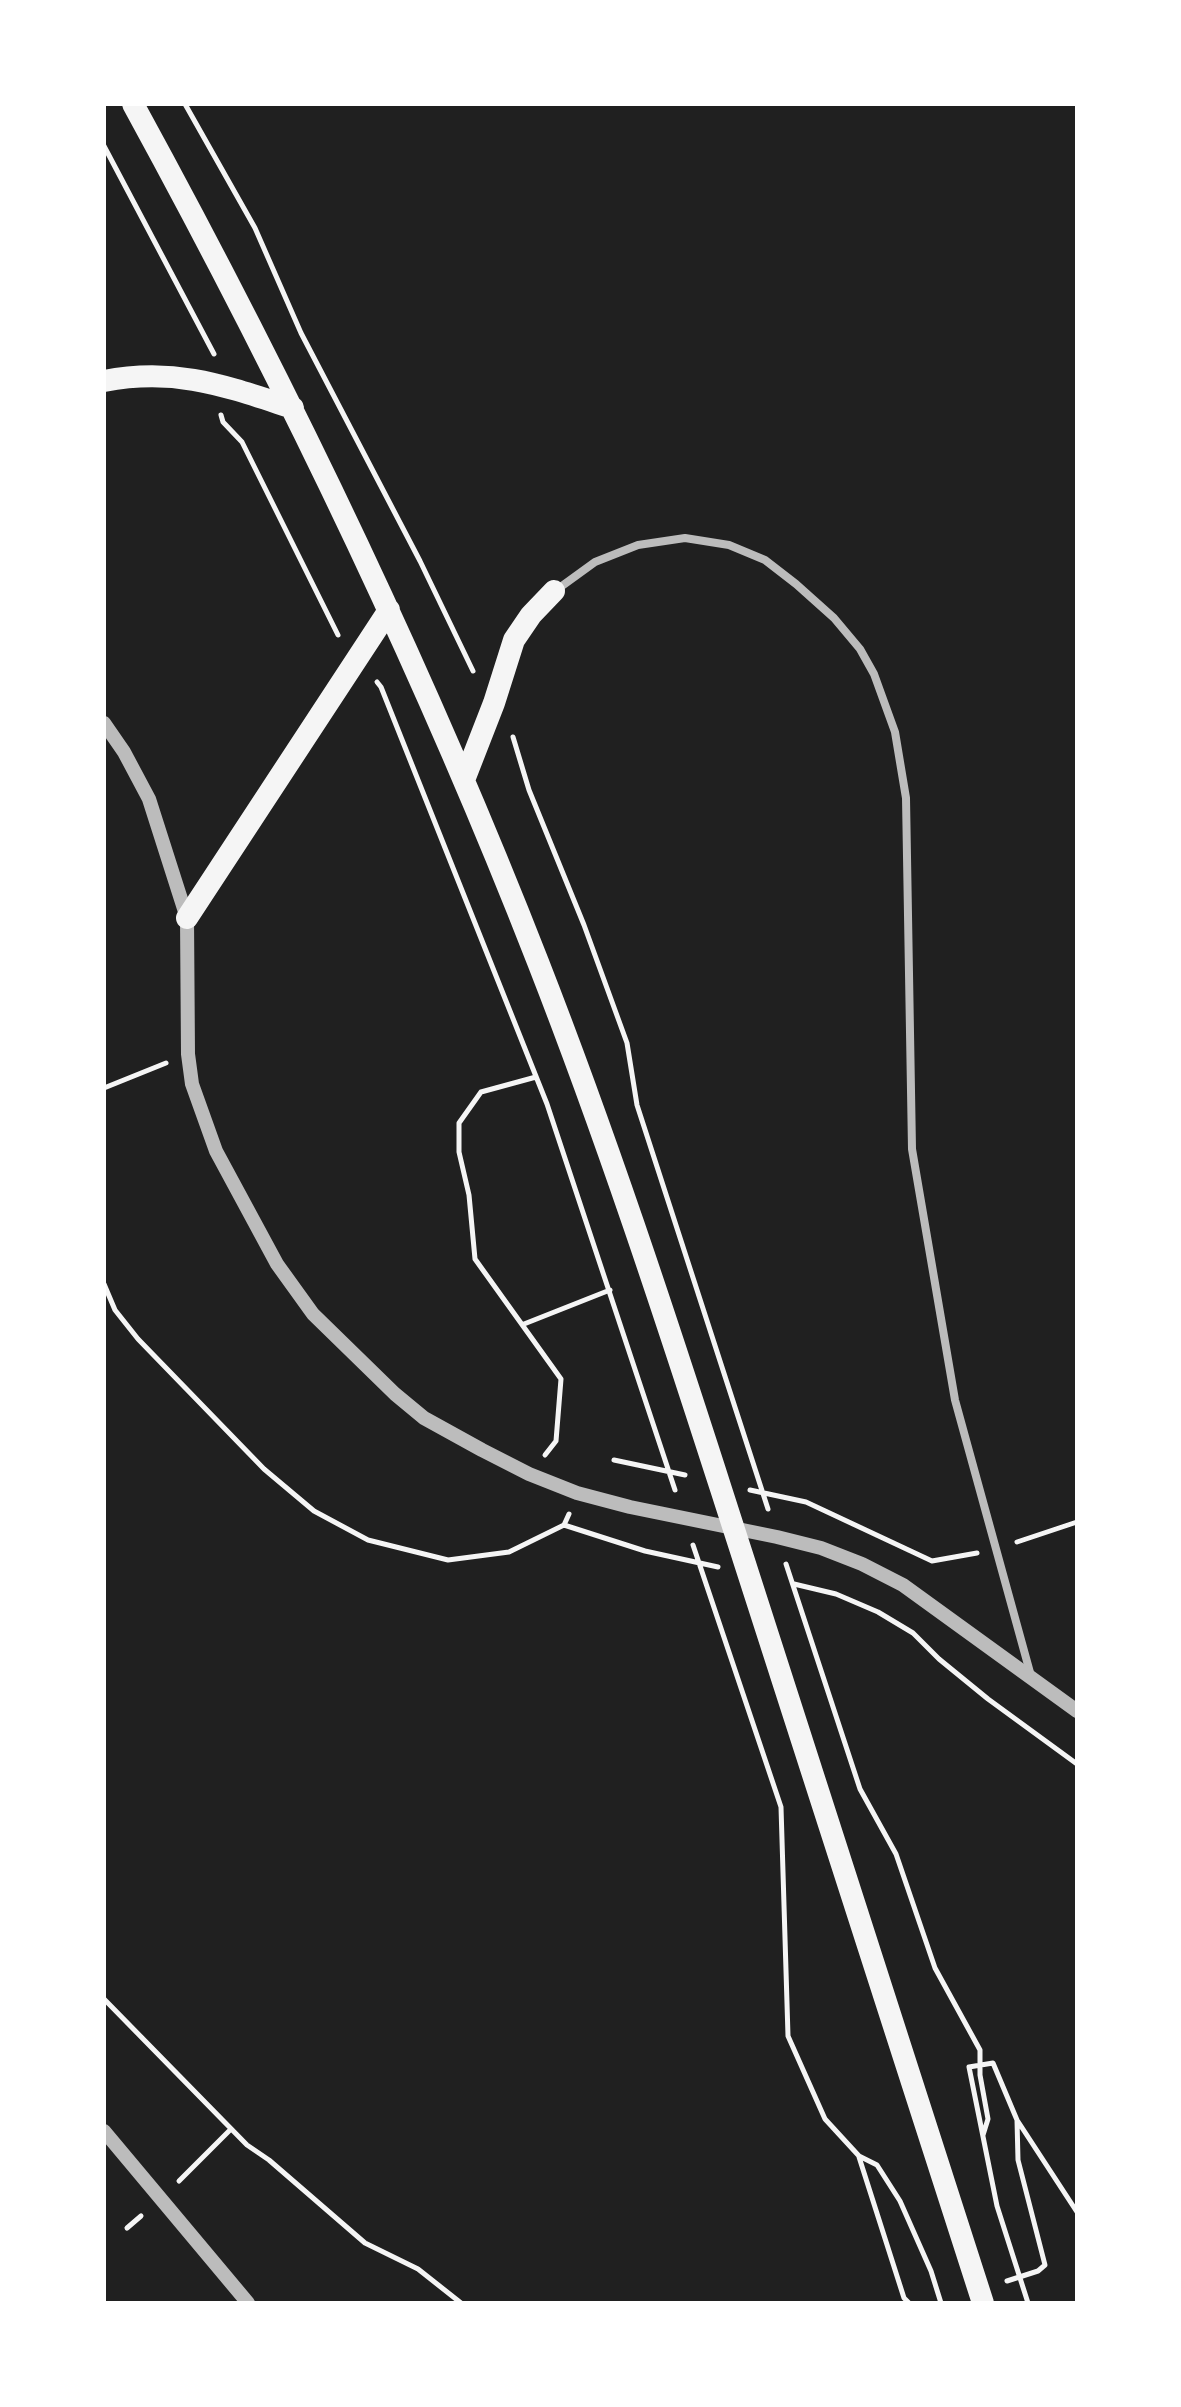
<!DOCTYPE html>
<html>
<head>
<meta charset="utf-8">
<style>
	body { margin:0 }
	#map { position:relative; width:1181px; height:2407px; overflow:hidden; background:#111; font-family:Ubuntu,sans-serif }
	canvas { display:block }
	.frame { position:absolute; inset:0; border:106px solid #fff; pointer-events:none }
</style>
</head>
<body>
<div id="map">
<canvas width="1181" height="2407"></canvas>
<div class="frame"></div>
</div>
<script>
const context = document.querySelector('canvas').getContext('2d');
context.lineJoin = 'round';
function fillPath(path, color) {
  context.fillStyle = color;
  context.fill(path, 'evenodd');
}
function stroke(path, color, width, dash) {
  context.strokeStyle = color;
  context.lineWidth = width;
  context.lineCap = dash ? 'butt' : 'round';
  context.setLineDash(dash || []);
  context.stroke(path);
}
fillPath(new Path2D(`
	M 104,104 L 1077,104 L 1077,2303 L 104,2303 Z`), '#202020');
stroke(new Path2D(`
	M 185,104 L 255,228 L 301,333 L 420,561 L 473,671
	M 104,146 L 214,354
	M 221,415 L 223,422 L 242,442 L 338,635
	M 377,682 L 381,687 L 547,1104 L 675,1490
	M 513,737 L 529,790 L 584,925 L 627,1043 L 637,1105 L 768,1509
	M 536,1077 L 481,1092 L 459,1123 L 459,1152 L 469,1195 L 475,1259 L 561,1379 L 556,1441 L 545,1455
	M 104,1088 L 166,1063
	M 104,1284 L 115,1310 L 138,1339 L 264,1469 L 314,1511 L 368,1540 L 448,1560 L 509,1552 L 564,1525 L 569,1514
	M 524,1324 L 610,1290
	M 614,1460 L 685,1475
	M 750,1490 L 806,1502 L 932,1561 L 977,1553
	M 564,1525 L 645,1551 L 718,1567
	M 1017,1542 L 1077,1522
	M 693,1545 L 781,1807 L 788,2036 L 825,2119 L 859,2156 L 877,2165 L 900,2201 L 931,2271 L 941,2303
	M 786,1564 L 860,1789 L 896,1854 L 935,1968 L 980,2050 L 980,2075 L 988,2119 L 983,2135
	M 794,1584 L 836,1594 L 878,1612 L 913,1633 L 939,1659 L 988,1699 L 1077,1764
	M 104,1999 L 247,2145 L 269,2160 L 365,2243 L 418,2269 L 461,2303
	M 859,2157 L 904,2298 L 909,2303
	M 179,2181 L 231,2129
	M 127,2228 L 141,2216
	M 1007,2281 L 1038,2271 L 1045,2265 L 1018,2160 L 1017,2120
	M 1028,2303 L 997,2206 L 969,2067 L 993,2063 L 1017,2120 L 1077,2212`), '#f5f5f5', 5);
stroke(new Path2D(`
	M 555,591 L 595,562 L 638,545 L 685,538 L 729,545 L 765,560 L 796,584 L 834,618 L 860,649 L 874,674 L 895,732 L 906,798 L 912,1149 L 955,1400 L 1031,1676`), '#bcbcbc', 8);
stroke(new Path2D(`
	M 104,723 L 124,752 L 149,799 L 187,918 L 188,1054 L 192,1084 L 216,1151 L 277,1264 L 313,1314 L 395,1394 L 424,1418 L 482,1450 L 529,1474 L 577,1493 L 630,1507 L 777,1537 L 821,1548 L 862,1564 L 903,1585 L 1077,1711
	M 104,2131 L 248,2303`), '#bcbcbc', 14);
stroke(new Path2D(`
	M 133,104 C 285,382 423,667 538,962 C 606,1136 664,1312 721,1489 C 810,1760 895,2032 983,2303
	M 104,381 C 176,367 225,386 293,408
	M 464,780 L 494,703 L 514,640 L 531,615 L 554,591
	M 187,918 L 389,610`), '#f5f5f5', 22);
</script>
</body>
</html>
